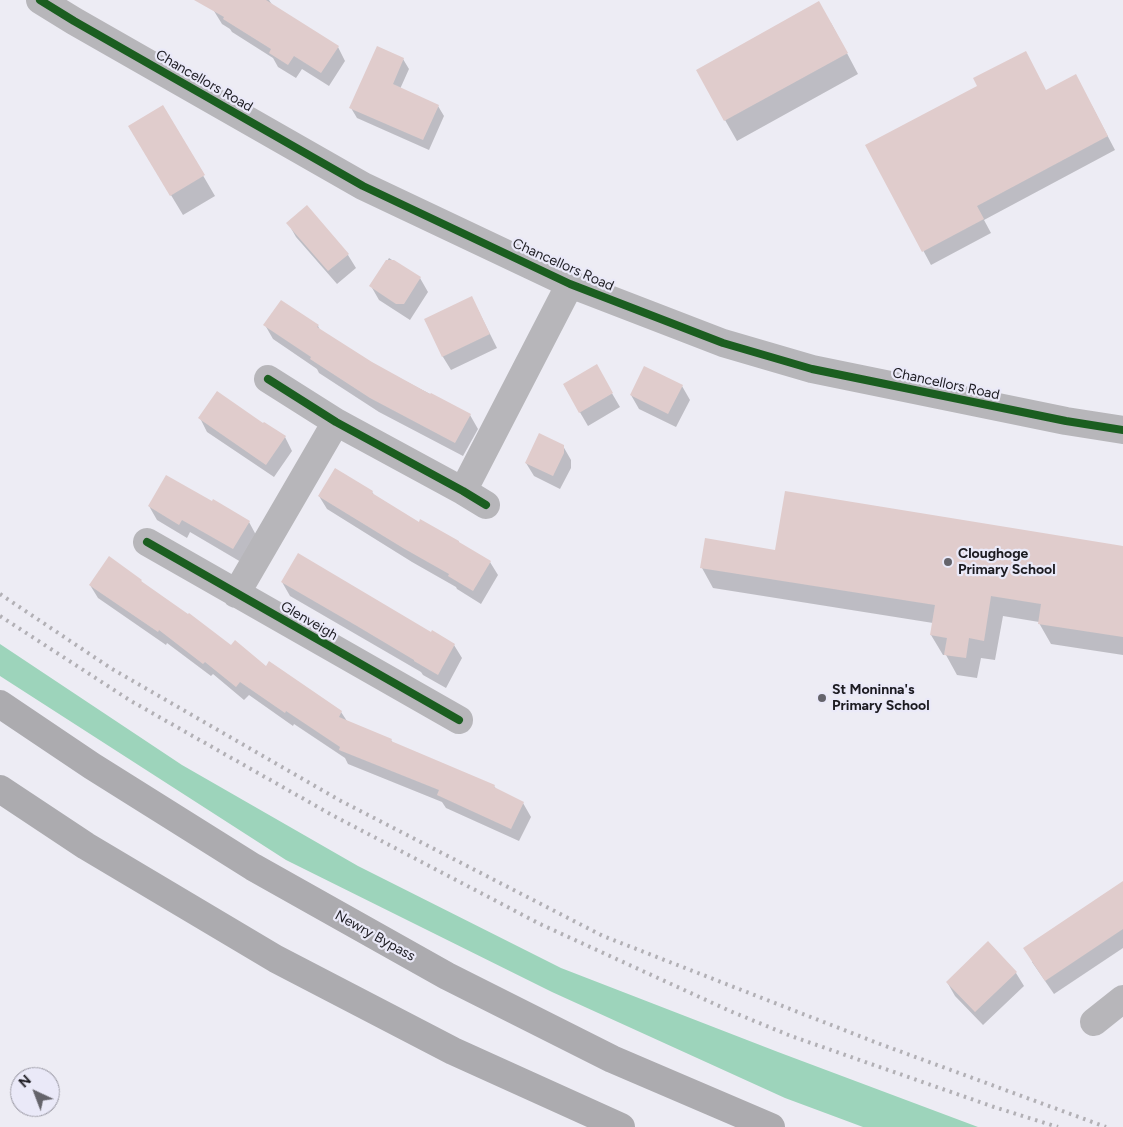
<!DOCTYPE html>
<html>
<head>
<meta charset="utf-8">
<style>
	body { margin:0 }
	#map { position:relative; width:1123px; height:1127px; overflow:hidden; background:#edecf4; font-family:Figtree,sans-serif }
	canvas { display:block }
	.north { position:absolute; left:10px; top:1067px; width:50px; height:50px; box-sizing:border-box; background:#eae9f8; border:1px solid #9897a2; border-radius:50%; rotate:317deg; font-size:14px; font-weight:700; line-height:20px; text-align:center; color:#1c1b21 }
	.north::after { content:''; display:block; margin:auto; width:18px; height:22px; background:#65646b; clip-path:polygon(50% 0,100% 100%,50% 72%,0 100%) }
</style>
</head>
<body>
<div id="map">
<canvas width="1123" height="1127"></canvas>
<div class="north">N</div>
</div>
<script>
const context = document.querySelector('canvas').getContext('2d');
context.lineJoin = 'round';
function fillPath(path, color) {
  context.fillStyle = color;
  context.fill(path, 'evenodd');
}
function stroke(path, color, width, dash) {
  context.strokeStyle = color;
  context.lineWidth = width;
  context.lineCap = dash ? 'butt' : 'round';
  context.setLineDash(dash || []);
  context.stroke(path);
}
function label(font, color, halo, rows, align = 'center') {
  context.font = font + ' Figtree,sans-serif';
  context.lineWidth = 4.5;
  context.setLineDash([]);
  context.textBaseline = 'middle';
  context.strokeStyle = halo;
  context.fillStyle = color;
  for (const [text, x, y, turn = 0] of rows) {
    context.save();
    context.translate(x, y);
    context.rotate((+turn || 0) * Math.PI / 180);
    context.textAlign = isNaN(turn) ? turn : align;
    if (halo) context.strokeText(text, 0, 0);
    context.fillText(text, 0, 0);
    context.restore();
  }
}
fillPath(new Path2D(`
	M 0,644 L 182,765 L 358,866 L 561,968 L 778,1052 L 978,1127 L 863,1127 L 785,1098 L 552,992 L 286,860 L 0,676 Z`), '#9dd4bb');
fillPath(new Path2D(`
	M 221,0 L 269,0 L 273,6 L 338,47 L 345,61 L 329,86 L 302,69 L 296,78 L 278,67 L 273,58 L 232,32 L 230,29 L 222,24 L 214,11 Z
	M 831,23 L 858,74 L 737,141 L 725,120 Z
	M 403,59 L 409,69 L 400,89 L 438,106 L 444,116 L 429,150 L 357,118 L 351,108 Z
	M 1083,89 L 1115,150 L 984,220 L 991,233 L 931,265 L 867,146 L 1046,91 Z
	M 163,107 L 215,196 L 183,215 L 142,147 Z
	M 288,223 L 348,255 L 356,268 L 337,284 L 296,237 Z
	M 389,258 L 420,278 L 428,292 L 410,320 L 379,300 L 371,286 Z
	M 472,298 L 497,348 L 451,370 L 443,357 L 425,320 Z
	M 265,325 L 318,326 L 320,330 L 371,363 L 470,415 L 478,429 L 463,456 L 379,412 L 319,373 L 317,369 L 273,339 Z
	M 596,366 L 620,407 L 588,426 L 564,385 Z
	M 682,386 L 690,400 L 676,427 L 639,409 L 631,395 Z
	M 200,418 L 263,425 L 285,437 L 292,451 L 274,477 L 207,432 Z
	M 563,446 L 571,460 L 571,468 L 560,489 L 534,476 L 526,463 Z
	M 372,492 L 375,496 L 419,523 L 490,562 L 498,575 L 481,604 L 457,589 L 456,587 L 412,562 L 327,509 L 319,496 Z
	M 149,506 L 249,522 L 256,535 L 241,562 L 190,532 L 187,538 L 157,520 Z
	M 1123,547 L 1123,655 L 1051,644 L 1039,623 L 1039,622 L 1003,616 L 995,660 L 981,658 L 977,678 L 957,675 L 946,655 L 943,655 L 931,635 L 933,623 L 713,588 L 702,568 L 776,551 Z
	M 141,581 L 143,585 L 231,647 L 341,712 L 347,721 L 391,740 L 393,743 L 494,786 L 497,790 L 523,803 L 531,817 L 519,841 L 446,808 L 442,802 L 348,764 L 345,758 L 294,724 L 293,726 L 249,695 L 244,700 L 213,674 L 211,676 L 167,643 L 166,645 L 98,598 L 90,585 Z
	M 282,582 L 431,633 L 454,645 L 462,658 L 446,688 L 423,675 L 421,672 L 290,596 Z
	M 1123,882 L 1123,948 L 1054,994 L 1032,962 Z
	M 988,943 L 1016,973 L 1024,986 L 983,1025 L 955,996 L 947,982 Z`), '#0003');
fillPath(new Path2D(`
	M 194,0 L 266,0 L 339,46 L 321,73 L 294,56 L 288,65 L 269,53 L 271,49 L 223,19 L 224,17 Z
	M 819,1 L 848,53 L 724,121 L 696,70 Z
	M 377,46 L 404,58 L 393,84 L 439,105 L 423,140 L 349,108 Z
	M 1026,51 L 1046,90 L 1076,74 L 1108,136 L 977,206 L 984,219 L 922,252 L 865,145 L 977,86 L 973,78 Z
	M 163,105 L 205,175 L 170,196 L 128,126 Z
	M 307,205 L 349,254 L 328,271 L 286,223 Z
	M 386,260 L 394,260 L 421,277 L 404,304 L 396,304 L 369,286 Z
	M 472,296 L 490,334 L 442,357 L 424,319 Z
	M 281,300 L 319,325 L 317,327 L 372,362 L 430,394 L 431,393 L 471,414 L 455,443 L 370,398 L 310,359 L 311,357 L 263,325 Z
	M 597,364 L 613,393 L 579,413 L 563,384 Z
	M 644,366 L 683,385 L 668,414 L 630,395 Z
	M 217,391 L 263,423 L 264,422 L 286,436 L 266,465 L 198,418 Z
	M 539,433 L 564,445 L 564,453 L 553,476 L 525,463 Z
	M 335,468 L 373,491 L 372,493 L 419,522 L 420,519 L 459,541 L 459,542 L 491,561 L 473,591 L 448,576 L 449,574 L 403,548 L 318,496 Z
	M 166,475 L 212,501 L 213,499 L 250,521 L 233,549 L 182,520 L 179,525 L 148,506 Z
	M 785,491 L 1123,546 L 1123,637 L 1038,624 L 1041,604 L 991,596 L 984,641 L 969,638 L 966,658 L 944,655 L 947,638 L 930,635 L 935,605 L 700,568 L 705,538 L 775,550 Z
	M 298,553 L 431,632 L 432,630 L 455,644 L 438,675 L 414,661 L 414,660 L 357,626 L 281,582 Z
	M 109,556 L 142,580 L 141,581 L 188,614 L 189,613 L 231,645 L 235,640 L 266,666 L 269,661 L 342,711 L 339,717 L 392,739 L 391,741 L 495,785 L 494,787 L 524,802 L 511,829 L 437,795 L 439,790 L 339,750 L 340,747 L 286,711 L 285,713 L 240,682 L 236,687 L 205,662 L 203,664 L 159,630 L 158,632 L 89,585 Z
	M 1123,881 L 1123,929 L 1045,981 L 1023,948 Z
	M 988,941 L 1017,972 L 975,1012 L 946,982 Z`), '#e0cccc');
stroke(new Path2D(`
	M 40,0 L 74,21 L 363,186 L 570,284 L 723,343 L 812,369 L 1066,421 L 1123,430
	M 268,379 L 336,422 L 463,491 L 486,505
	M 463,491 L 570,284
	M 147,542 L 459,720
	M 236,594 L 336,422
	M 1094,1022 L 1123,999`), '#b7b6ba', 28);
stroke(new Path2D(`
	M 0,704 L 92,766 L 253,867 L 447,976 L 612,1059 L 771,1127
	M 0,789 L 86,846 L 276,959 L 453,1051 L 621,1127`), '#acabaf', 28);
stroke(new Path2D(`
	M 0,594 L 112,669 L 341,801 L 603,936 L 880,1044 L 1106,1127
	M 0,616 L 131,701 L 332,815 L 540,924 L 730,1011 L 791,1036 L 994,1107 L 1058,1127`), '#b2b0b5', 4, [2.5, 5]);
stroke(new Path2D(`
	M 40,0 L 74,21 L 363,186 L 570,284 L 723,343 L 812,369 L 1066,421 L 1123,430
	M 268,379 L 336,422 L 463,491 L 486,505
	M 147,542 L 459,720`), '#1b5e20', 8);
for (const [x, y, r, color] of [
	[948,562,5,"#65646b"],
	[822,698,5,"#65646b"]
]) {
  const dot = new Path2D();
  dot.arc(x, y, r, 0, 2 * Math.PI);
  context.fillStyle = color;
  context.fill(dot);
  stroke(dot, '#eae9f8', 2);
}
label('14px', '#1c1b21', '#eae9f8', [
	["Chancellors Road",204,81,30],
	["Chancellors Road",563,265,24],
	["Chancellors Road",946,384,12],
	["Glenveigh",309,621,30],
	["Newry Bypass",375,936,29]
]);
label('bold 14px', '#1c1b21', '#eae9f8', [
	["Cloughoge",958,554],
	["Primary School",958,570],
	["St Moninna's",832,690],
	["Primary School",832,706]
], 'left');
</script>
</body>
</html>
